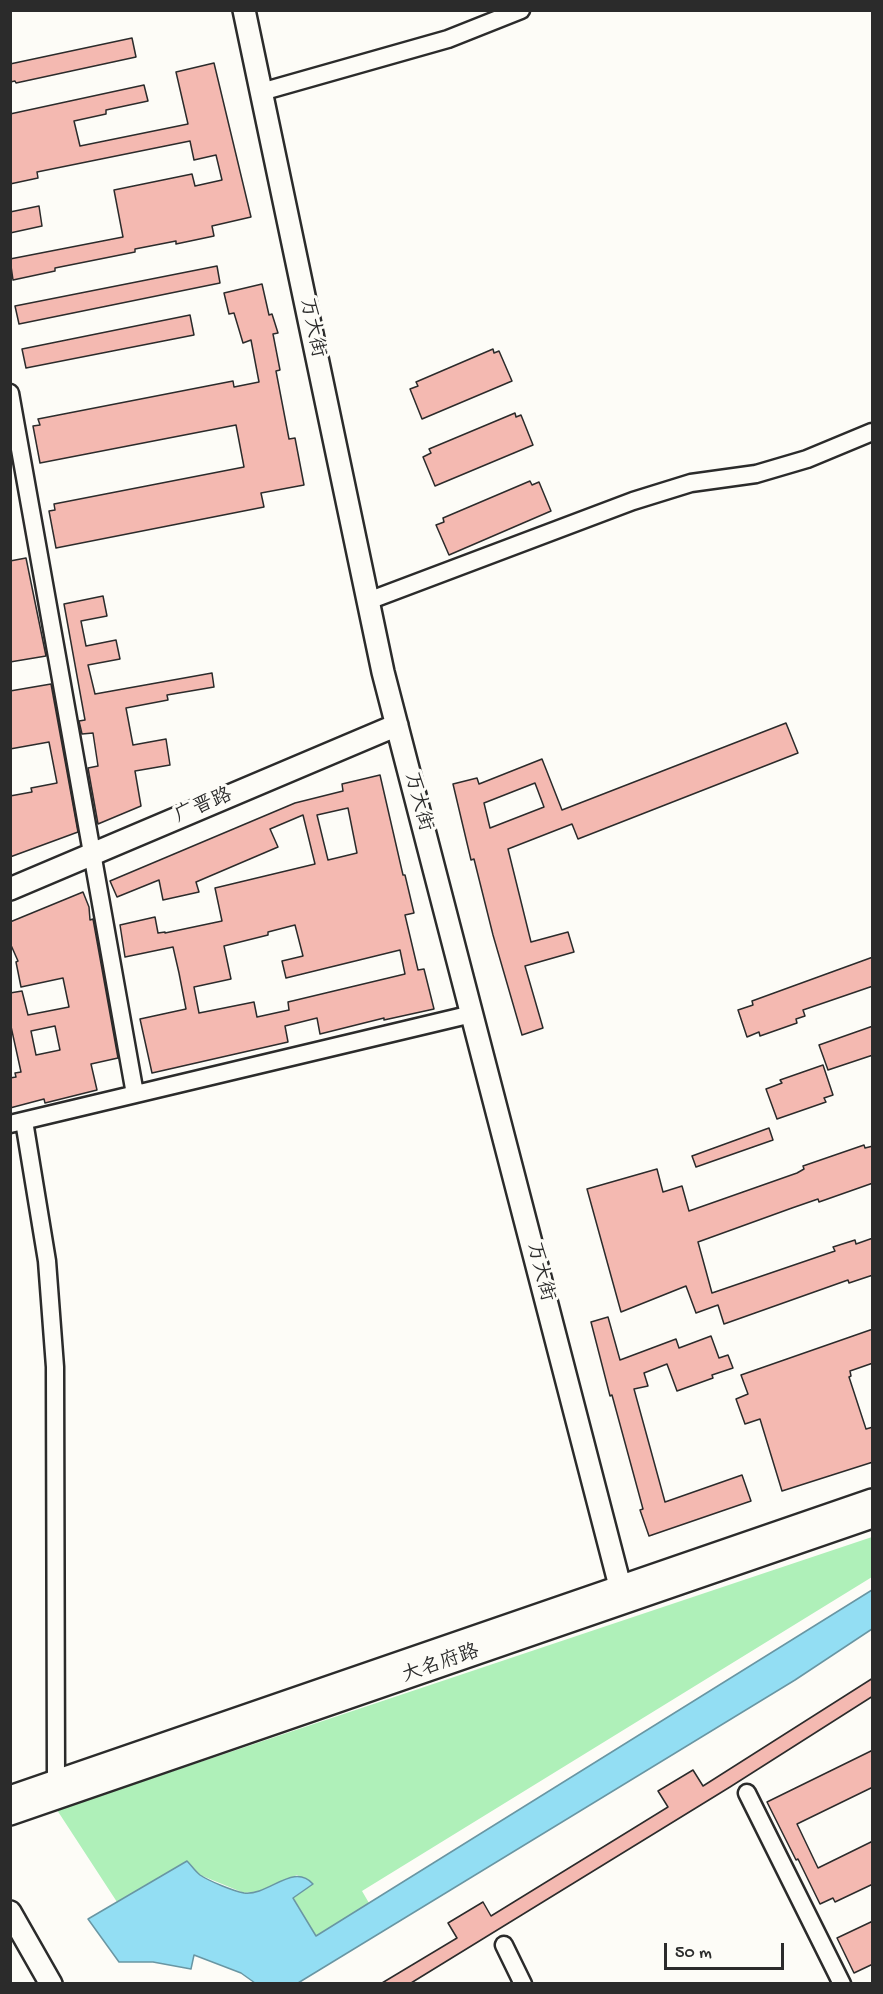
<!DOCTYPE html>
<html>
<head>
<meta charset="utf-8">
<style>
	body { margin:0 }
	#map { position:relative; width:883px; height:1994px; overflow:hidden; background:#fdfcf7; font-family:"Gochi Hand",sans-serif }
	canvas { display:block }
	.frame { position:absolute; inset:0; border:12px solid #2b2b2b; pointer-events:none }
	.scale { position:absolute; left:664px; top:1943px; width:120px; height:27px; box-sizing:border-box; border:3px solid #2b2b2b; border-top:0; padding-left:8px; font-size:18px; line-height:21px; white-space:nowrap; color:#2b2b2b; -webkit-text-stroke:4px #fdfcf7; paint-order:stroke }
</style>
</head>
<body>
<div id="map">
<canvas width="883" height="1994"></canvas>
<div class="frame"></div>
<div class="scale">50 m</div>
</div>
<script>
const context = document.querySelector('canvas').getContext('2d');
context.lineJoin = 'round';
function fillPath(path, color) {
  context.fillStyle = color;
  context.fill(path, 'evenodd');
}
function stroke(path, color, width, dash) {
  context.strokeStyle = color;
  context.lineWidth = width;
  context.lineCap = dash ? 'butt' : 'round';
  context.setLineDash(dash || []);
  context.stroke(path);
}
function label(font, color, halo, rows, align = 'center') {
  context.font = font + ' "Gochi Hand","LXGW WenKai TC",sans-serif';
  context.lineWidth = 6;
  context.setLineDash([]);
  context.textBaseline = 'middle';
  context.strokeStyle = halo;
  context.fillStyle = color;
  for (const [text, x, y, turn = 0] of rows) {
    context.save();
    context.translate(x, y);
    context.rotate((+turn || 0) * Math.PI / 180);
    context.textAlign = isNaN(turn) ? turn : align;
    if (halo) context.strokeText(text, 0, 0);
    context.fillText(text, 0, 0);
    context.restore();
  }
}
fillPath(new Path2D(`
	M 872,1537 L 872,1577 L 362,1891 L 369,1903 L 316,1936 L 293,1897 L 313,1884 L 297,1875 L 261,1891 L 244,1893 L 200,1875 L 187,1861 L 117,1902 L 57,1810 Z`), '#aff0b9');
const water = new Path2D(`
	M 872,1590 L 872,1629 L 795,1680 L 298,1983 L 255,1983 L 241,1973 L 194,1955 L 191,1969 L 153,1962 L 119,1962 L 88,1919 L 187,1861 C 191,1865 195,1871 200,1875 C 209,1881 233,1891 244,1893 C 269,1896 293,1862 313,1884 L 293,1898 L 316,1936 Z`);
fillPath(water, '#93def3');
stroke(water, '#6996a3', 1.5);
const building = new Path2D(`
	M 132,38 L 136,57 L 16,83 L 15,81 L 10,82 L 10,64 Z
	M 214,63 L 251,217 L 212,226 L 214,236 L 176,244 L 176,241 L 135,249 L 135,252 L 55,268 L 55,271 L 13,280 L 10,259 L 123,237 L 114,190 L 192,174 L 195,186 L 222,180 L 216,155 L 194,160 L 190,141 L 37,172 L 38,178 L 10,184 L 10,114 L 144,85 L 148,101 L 106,110 L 106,114 L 74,121 L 80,146 L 188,124 L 176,72 Z
	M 39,206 L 42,226 L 10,233 L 10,212 Z
	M 217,266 L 220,283 L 19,324 L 15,306 Z
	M 262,284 L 269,315 L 272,314 L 278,333 L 273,334 L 280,370 L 276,371 L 289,439 L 295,438 L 304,485 L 261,493 L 264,507 L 56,548 L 49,511 L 55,510 L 54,504 L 244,467 L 236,425 L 40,463 L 33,426 L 40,425 L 38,419 L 233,381 L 234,387 L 259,382 L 251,340 L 243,343 L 234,313 L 229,314 L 224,293 Z
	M 190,315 L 194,335 L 26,368 L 22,349 Z
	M 493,349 L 494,353 L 499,351 L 512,381 L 422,419 L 410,389 L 418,386 L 416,382 Z
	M 515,413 L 516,417 L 521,415 L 533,445 L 435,486 L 423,457 L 431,453 L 429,449 Z
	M 530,481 L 532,485 L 539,482 L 551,511 L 449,555 L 436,525 L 444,522 L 443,518 Z
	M 26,558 L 46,656 L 10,662 L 10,561 Z
	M 103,596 L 107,616 L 81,621 L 86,646 L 116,640 L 120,659 L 88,665 L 95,694 L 212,673 L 214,687 L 167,695 L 168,700 L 126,708 L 133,745 L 166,739 L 170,765 L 135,771 L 141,806 L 98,824 L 88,768 L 98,766 L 93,733 L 82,734 L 79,721 L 85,720 L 64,604 Z
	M 51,684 L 78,832 L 10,857 L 10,796 L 32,792 L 31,788 L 57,783 L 49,742 L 10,749 L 10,691 Z
	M 786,723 L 798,753 L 578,839 L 572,824 L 508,849 L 531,942 L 568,932 L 574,952 L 525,966 L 543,1028 L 522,1035 L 493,935 L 474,859 L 471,860 L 453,784 L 477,778 L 479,784 L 542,759 L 562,810 ZM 535,783 L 544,807 L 490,828 L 484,803 Z
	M 380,775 L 403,875 L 405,875 L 414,913 L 405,915 L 418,970 L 424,969 L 434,1009 L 384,1020 L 384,1018 L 320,1034 L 317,1018 L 285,1026 L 288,1042 L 152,1073 L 140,1019 L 186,1009 L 179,973 L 173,947 L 125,957 L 120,925 L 155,917 L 158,933 L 165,932 L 165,933 L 222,921 L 215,888 L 315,864 L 303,815 L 270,829 L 278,847 L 196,882 L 199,892 L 163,900 L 159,880 L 117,897 L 110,881 L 295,803 L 343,791 L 342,784 ZM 348,808 L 357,853 L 328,860 L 317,815 ZM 295,925 L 303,956 L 282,961 L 286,978 L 400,950 L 405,974 L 288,1002 L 289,1010 L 257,1017 L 254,1002 L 199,1013 L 194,987 L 231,979 L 224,946 L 268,935 L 268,932 Z
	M 83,892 L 89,907 L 90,920 L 93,919 L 118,1058 L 91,1064 L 97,1090 L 45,1103 L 44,1099 L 10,1108 L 10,1078 L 16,1077 L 15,1073 L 21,1072 L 10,1022 L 10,993 L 22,991 L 28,1015 L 69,1007 L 63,978 L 21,987 L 16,962 L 18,961 L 10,943 L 10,922 ZM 55,1026 L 60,1050 L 36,1055 L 31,1031 Z
	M 873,957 L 873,986 L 803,1010 L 805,1016 L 796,1019 L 797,1023 L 760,1036 L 759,1032 L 747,1037 L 738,1010 L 753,1005 L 752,1001 Z
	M 873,1026 L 873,1055 L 828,1070 L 819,1045 Z
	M 823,1065 L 833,1095 L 824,1098 L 826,1102 L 777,1119 L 766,1089 L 782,1083 L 780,1080 Z
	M 769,1128 L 773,1140 L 696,1167 L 692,1156 Z
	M 864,1145 L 865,1148 L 873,1146 L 873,1183 L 819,1202 L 818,1199 L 792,1208 L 698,1242 L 712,1293 L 835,1251 L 833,1247 L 855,1240 L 856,1244 L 873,1238 L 873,1275 L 849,1283 L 848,1280 L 724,1324 L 718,1305 L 696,1313 L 686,1286 L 621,1312 L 587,1189 L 657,1169 L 663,1192 L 682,1186 L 689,1211 L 797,1173 L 804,1169 L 803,1166 Z
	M 608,1317 L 620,1360 L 676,1339 L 679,1348 L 711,1336 L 719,1358 L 728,1355 L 733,1368 L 712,1375 L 713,1378 L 677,1391 L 667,1364 L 644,1373 L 648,1386 L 634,1389 L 665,1502 L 742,1475 L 751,1501 L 649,1536 L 640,1510 L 643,1509 L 612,1395 L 610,1396 L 591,1322 Z
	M 873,1329 L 873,1363 L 850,1371 L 851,1376 L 849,1377 L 866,1429 L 873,1427 L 873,1462 L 782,1491 L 760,1419 L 745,1424 L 736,1399 L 748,1394 L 741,1375 Z
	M 873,1678 L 873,1696 L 730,1787 L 411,1983 L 382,1983 L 457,1938 L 448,1923 L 483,1902 L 491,1916 L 668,1807 L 658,1791 L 693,1770 L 703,1786 Z
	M 873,1750 L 873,1787 L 797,1824 L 818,1868 L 873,1841 L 873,1884 L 835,1902 L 833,1898 L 820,1904 L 798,1859 L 796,1860 L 767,1802 Z
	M 873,1921 L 873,1964 L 854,1973 L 837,1938 Z`);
fillPath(building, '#f4b9b1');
stroke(building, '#2b2b2b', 1.5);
const minor = new Path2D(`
	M 261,92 L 448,39 L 521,10
	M 10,393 L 135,1094
	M 368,601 L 633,501 L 691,483 L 756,474 L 807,459 L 872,432
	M 24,1121 L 47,1261 L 55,1367 L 56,1781
	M 10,1124 L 472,1014
	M 747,1793 L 842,1984
	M 504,1945 L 523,1984`);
const tertiary = new Path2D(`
	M 244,10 L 383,672 L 620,1586
	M 10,889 L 397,725
	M 10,1797 L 872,1500
	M 10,1814 L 872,1517
	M 10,1912 L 51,1984`);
stroke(minor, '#2b2b2b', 21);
stroke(tertiary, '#2b2b2b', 26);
stroke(minor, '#fdfcf7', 16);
stroke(tertiary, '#fdfcf7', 21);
label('20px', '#2b2b2b', '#fdfcf7', [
	["万大街",311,328,78],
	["万大街",417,802,75],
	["广晋路",204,807,-23],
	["万大街",539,1272,76],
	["大名府路",441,1665,-19]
]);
</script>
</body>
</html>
